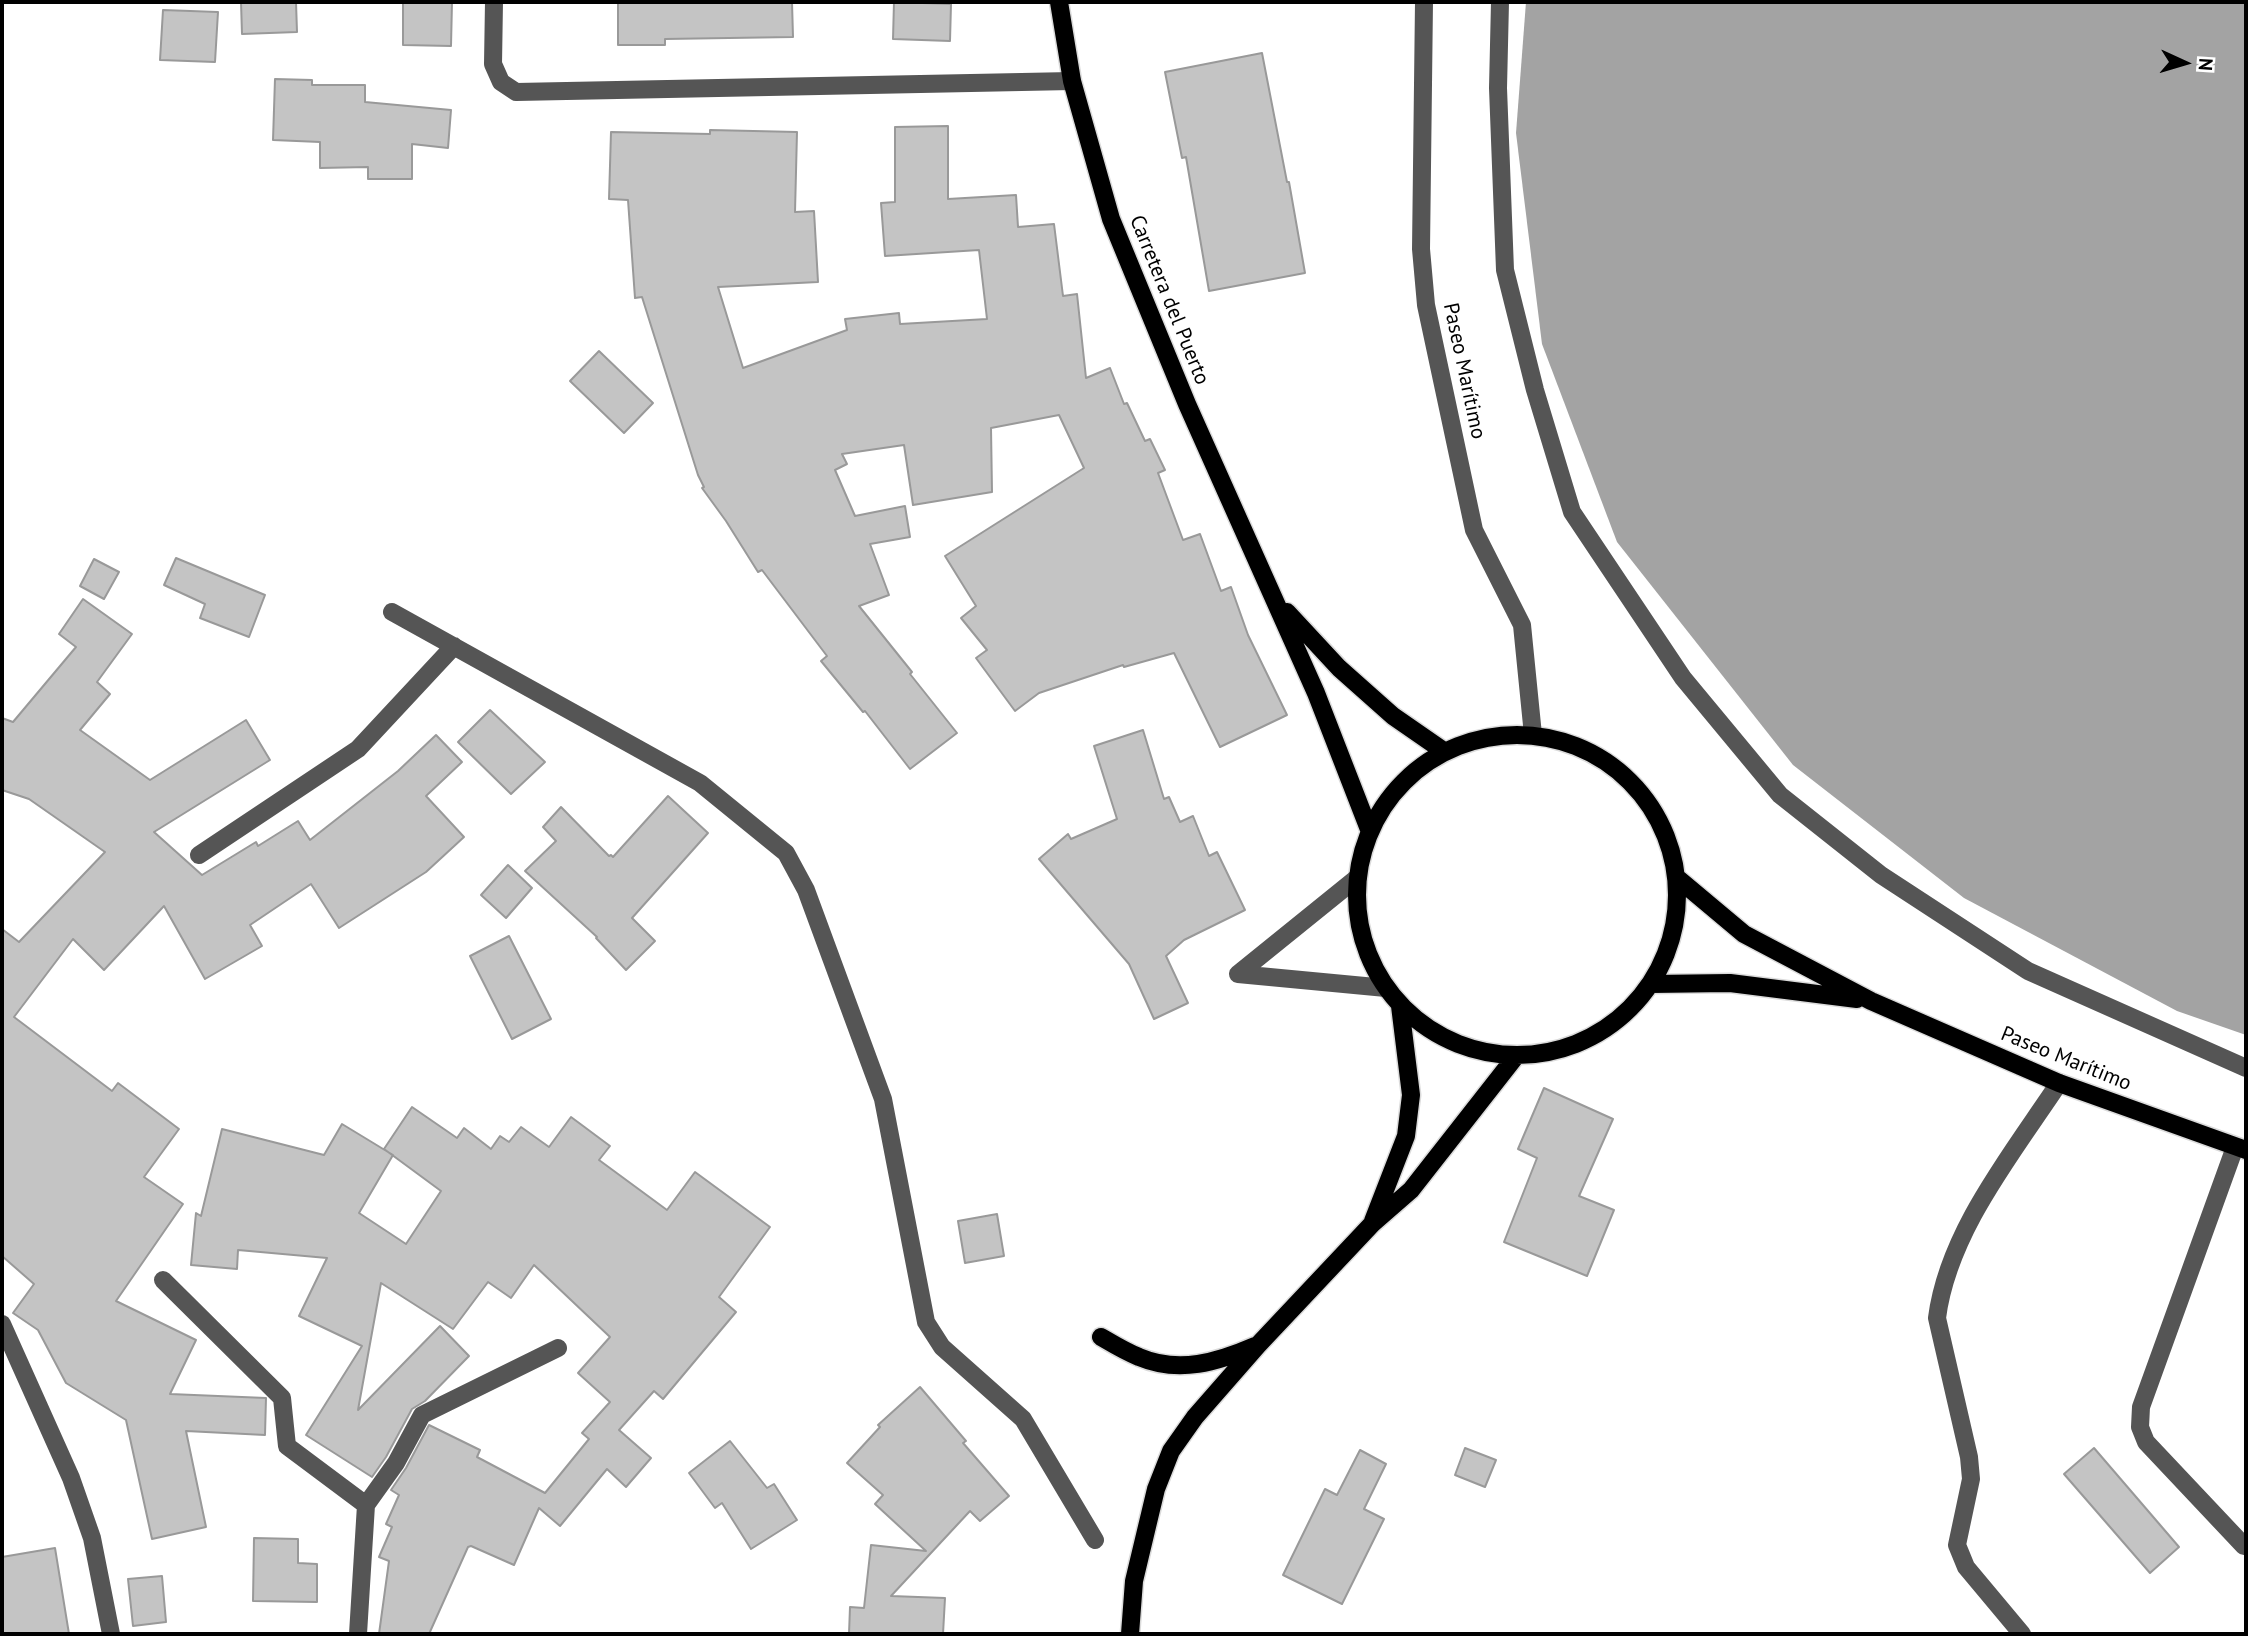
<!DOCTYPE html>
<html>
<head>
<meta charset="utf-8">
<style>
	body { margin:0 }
	#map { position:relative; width:2248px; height:1636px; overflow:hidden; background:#fff; font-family:"PT Sans",sans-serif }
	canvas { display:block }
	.frame { position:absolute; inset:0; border:4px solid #000; pointer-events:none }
	.north { position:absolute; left:2150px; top:28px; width:70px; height:70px; -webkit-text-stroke:5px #fff; paint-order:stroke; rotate:94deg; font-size:19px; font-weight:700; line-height:28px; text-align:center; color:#000 }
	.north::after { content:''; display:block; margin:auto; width:24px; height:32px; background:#000; clip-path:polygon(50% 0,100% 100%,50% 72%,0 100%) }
</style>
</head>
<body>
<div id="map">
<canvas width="2248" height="1636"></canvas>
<div class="frame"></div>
<div class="north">N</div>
</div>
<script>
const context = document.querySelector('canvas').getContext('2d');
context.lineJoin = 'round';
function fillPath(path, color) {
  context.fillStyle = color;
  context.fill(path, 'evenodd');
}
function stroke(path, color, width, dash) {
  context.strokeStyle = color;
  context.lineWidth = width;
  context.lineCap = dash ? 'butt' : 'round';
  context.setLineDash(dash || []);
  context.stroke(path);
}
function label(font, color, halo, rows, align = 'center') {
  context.font = font + ' "PT Sans",sans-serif';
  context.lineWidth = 7;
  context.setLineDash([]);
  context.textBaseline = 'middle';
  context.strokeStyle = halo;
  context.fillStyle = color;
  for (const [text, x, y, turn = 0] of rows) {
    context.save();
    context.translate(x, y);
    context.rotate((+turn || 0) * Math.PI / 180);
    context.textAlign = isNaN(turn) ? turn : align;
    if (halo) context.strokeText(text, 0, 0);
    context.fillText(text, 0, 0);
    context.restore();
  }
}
fillPath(new Path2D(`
	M 1526,2 L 2246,2 L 2246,1035 L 2177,1011 L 1964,898 L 1793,765 L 1617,542 L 1542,344 L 1516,133 Z`), '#a3a3a3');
const building = new Path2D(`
	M 241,2 L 296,2 L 297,32 L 242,34 Z
	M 403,2 L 452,2 L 451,46 L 403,45 Z
	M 618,2 L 792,2 L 793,37 L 665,39 L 665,45 L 618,45 Z
	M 894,2 L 951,4 L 950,41 L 893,39 Z
	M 163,10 L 218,12 L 215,62 L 160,60 Z
	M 1262,53 L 1287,182 L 1289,182 L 1305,273 L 1209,291 L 1186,157 L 1182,158 L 1165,72 Z
	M 275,79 L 312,80 L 312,85 L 365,85 L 365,102 L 451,110 L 448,148 L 412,144 L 412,179 L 368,179 L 368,167 L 320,168 L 320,142 L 273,140 Z
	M 948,126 L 948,199 L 1016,195 L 1018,227 L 1054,224 L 1063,296 L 1077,294 L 1086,378 L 1110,368 L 1124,404 L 1127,403 L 1145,441 L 1150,439 L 1165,470 L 1158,473 L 1183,540 L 1200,534 L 1221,591 L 1231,587 L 1248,635 L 1287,715 L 1220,747 L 1174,653 L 1124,667 L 1123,665 L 1039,693 L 1015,711 L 976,658 L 987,650 L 961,618 L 976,606 L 945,556 L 1084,468 L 1059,415 L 991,428 L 992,492 L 913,505 L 904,445 L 842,454 L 847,464 L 835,470 L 855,516 L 905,506 L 910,537 L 870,544 L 889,595 L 859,606 L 912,672 L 910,674 L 957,733 L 910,769 L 865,711 L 863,712 L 821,661 L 827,656 L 762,570 L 758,572 L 726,521 L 702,488 L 704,487 L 698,475 L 642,297 L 635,298 L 628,200 L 609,199 L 611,132 L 710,134 L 710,130 L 797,132 L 795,212 L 814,211 L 818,282 L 718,287 L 743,368 L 847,330 L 845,319 L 899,313 L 900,324 L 987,319 L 979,250 L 885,256 L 881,203 L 895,202 L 895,127 Z
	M 599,351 L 653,403 L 624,433 L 570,381 Z
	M 176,558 L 265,595 L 249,637 L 200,618 L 205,604 L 164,585 Z
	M 94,559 L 119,572 L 104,599 L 80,586 Z
	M 83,599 L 132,634 L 97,682 L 110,694 L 80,730 L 150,780 L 246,720 L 270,760 L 154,832 L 202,875 L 256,842 L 258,846 L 298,821 L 310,840 L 398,771 L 436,735 L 462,762 L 426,796 L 464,837 L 426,872 L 339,928 L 311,884 L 250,925 L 262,946 L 205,979 L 164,906 L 104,970 L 73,939 L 14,1017 L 112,1091 L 118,1083 L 179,1129 L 144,1177 L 183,1204 L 116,1301 L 196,1340 L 170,1394 L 266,1398 L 265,1435 L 186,1431 L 206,1527 L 152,1539 L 126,1420 L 66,1383 L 38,1330 L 13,1313 L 34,1284 L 2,1256 L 2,929 L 19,942 L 105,852 L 29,799 L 2,790 L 2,718 L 13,722 L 76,647 L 59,634 Z
	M 490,710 L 545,762 L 511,794 L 458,742 Z
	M 1143,730 L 1164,799 L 1169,797 L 1180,822 L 1193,816 L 1209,856 L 1217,852 L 1245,910 L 1184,940 L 1166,956 L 1188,1003 L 1154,1019 L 1129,964 L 1039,859 L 1068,834 L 1071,839 L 1117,819 L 1094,746 Z
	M 668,796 L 708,833 L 632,918 L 655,941 L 626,970 L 596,938 L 597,937 L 525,871 L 556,841 L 543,827 L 561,807 L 609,856 L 611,855 L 613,857 Z
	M 508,865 L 532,888 L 506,918 L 481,895 Z
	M 509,936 L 551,1019 L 512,1039 L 470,956 Z
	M 1544,1088 L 1613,1119 L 1579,1196 L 1614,1210 L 1587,1276 L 1504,1242 L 1537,1158 L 1518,1149 Z
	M 412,1107 L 457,1138 L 464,1128 L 491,1149 L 500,1136 L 509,1142 L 521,1127 L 549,1147 L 571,1117 L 610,1146 L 599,1160 L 667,1210 L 695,1172 L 770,1227 L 719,1297 L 736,1312 L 663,1399 L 654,1391 L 619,1430 L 651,1458 L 626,1487 L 607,1469 L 560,1526 L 539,1508 L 514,1565 L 471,1546 L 468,1547 L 429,1634 L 379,1634 L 389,1561 L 379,1557 L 392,1527 L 386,1524 L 399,1495 L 391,1490 L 406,1468 L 429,1425 L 480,1450 L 477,1457 L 545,1493 L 589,1439 L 582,1433 L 610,1402 L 578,1373 L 610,1337 L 534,1265 L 511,1298 L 488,1282 L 453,1329 L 381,1283 L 358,1410 L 440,1326 L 469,1356 L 425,1401 L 412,1409 L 386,1457 L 372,1477 L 306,1435 L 362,1346 L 299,1316 L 327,1258 L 238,1250 L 237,1269 L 191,1265 L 196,1213 L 201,1216 L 222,1129 L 324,1155 L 342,1124 L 393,1155 L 359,1213 L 406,1244 L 441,1191 L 384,1149 Z
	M 997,1214 L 1004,1256 L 965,1263 L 958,1221 Z
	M 920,1387 L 966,1441 L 963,1443 L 1009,1496 L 980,1521 L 970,1511 L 891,1596 L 945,1598 L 943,1634 L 849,1634 L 850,1607 L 864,1608 L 871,1545 L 926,1551 L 875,1504 L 883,1495 L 847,1463 L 880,1427 L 878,1425 Z
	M 730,1441 L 767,1488 L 774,1484 L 797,1520 L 751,1549 L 722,1503 L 715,1508 L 689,1473 Z
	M 1465,1448 L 1496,1460 L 1485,1487 L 1455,1475 Z
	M 2094,1448 L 2179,1547 L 2150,1573 L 2064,1474 Z
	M 1360,1450 L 1386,1464 L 1364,1509 L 1384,1519 L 1342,1604 L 1283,1575 L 1325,1489 L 1337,1495 Z
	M 254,1538 L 298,1539 L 298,1563 L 317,1564 L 317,1602 L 253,1601 Z
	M 55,1548 L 69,1634 L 2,1634 L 2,1557 Z
	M 162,1576 L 166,1622 L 133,1626 L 128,1579 Z`);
fillPath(building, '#c4c4c4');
stroke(building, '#999', 2);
const major = new Path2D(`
	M 1059,2 L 1072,81 L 1111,219 L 1187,404 L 1316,693 L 1370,832
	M 1287,612 L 1339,668 L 1393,716 L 1445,752
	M1357 895a160 160 0 1 1 320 0a160 160 0 1 1-320 0Z
	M 1676,877 L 1744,934 L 1871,1001 L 2059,1083 L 2246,1150
	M 1651,984 L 1730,983 L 1857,999
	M 1373,1221 L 1406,1136 L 1411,1095 L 1400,1006
	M 1101,1337 C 1113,1344 1126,1352 1139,1357 C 1179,1374 1218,1362 1255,1346
	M 1130,1634 L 1134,1581 L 1156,1489 L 1171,1451 L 1195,1417 L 1258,1345 L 1372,1224 L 1411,1190 L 1516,1056`);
stroke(major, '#dbdbdb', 21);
stroke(new Path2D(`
	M 494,2 L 493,64 L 501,82 L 516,92 L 1072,81
	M 1424,2 L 1421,249 L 1426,305 L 1474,530 L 1522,625 L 1533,735
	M 1500,2 L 1498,88 L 1505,270 L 1535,390 L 1572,512 L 1683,678 L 1780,795 L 1881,875 L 2028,971 L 2246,1068
	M 392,612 L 700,783 L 786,853 L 806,890 L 883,1099 L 926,1322 L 942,1347 L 1023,1419 L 1095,1540
	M 199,855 L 358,749 L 454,646
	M 1238,974 L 1358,877
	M 1238,974 L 1386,988
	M 2235,1147 L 2141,1407 L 2140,1427 L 2146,1442 L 2244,1546
	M 163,1280 L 282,1398 L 287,1446 L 366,1505
	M 2,1324 L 71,1478 L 92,1538 L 111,1634
	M 358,1634 L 366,1505 L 396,1463 L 422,1415 L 558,1348
	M 2022,1634 L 1966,1567 L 1957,1545 L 1971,1479 L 1969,1457 L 1937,1318 C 1948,1232 2012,1154 2059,1083`), '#555', 18);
stroke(major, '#000', 18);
label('21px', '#000', '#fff', [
	["Carretera del Puerto",1169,300,68],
	["Paseo Marítimo",1464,371,78],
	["Paseo Marítimo",2066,1059,22]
]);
</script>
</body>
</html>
